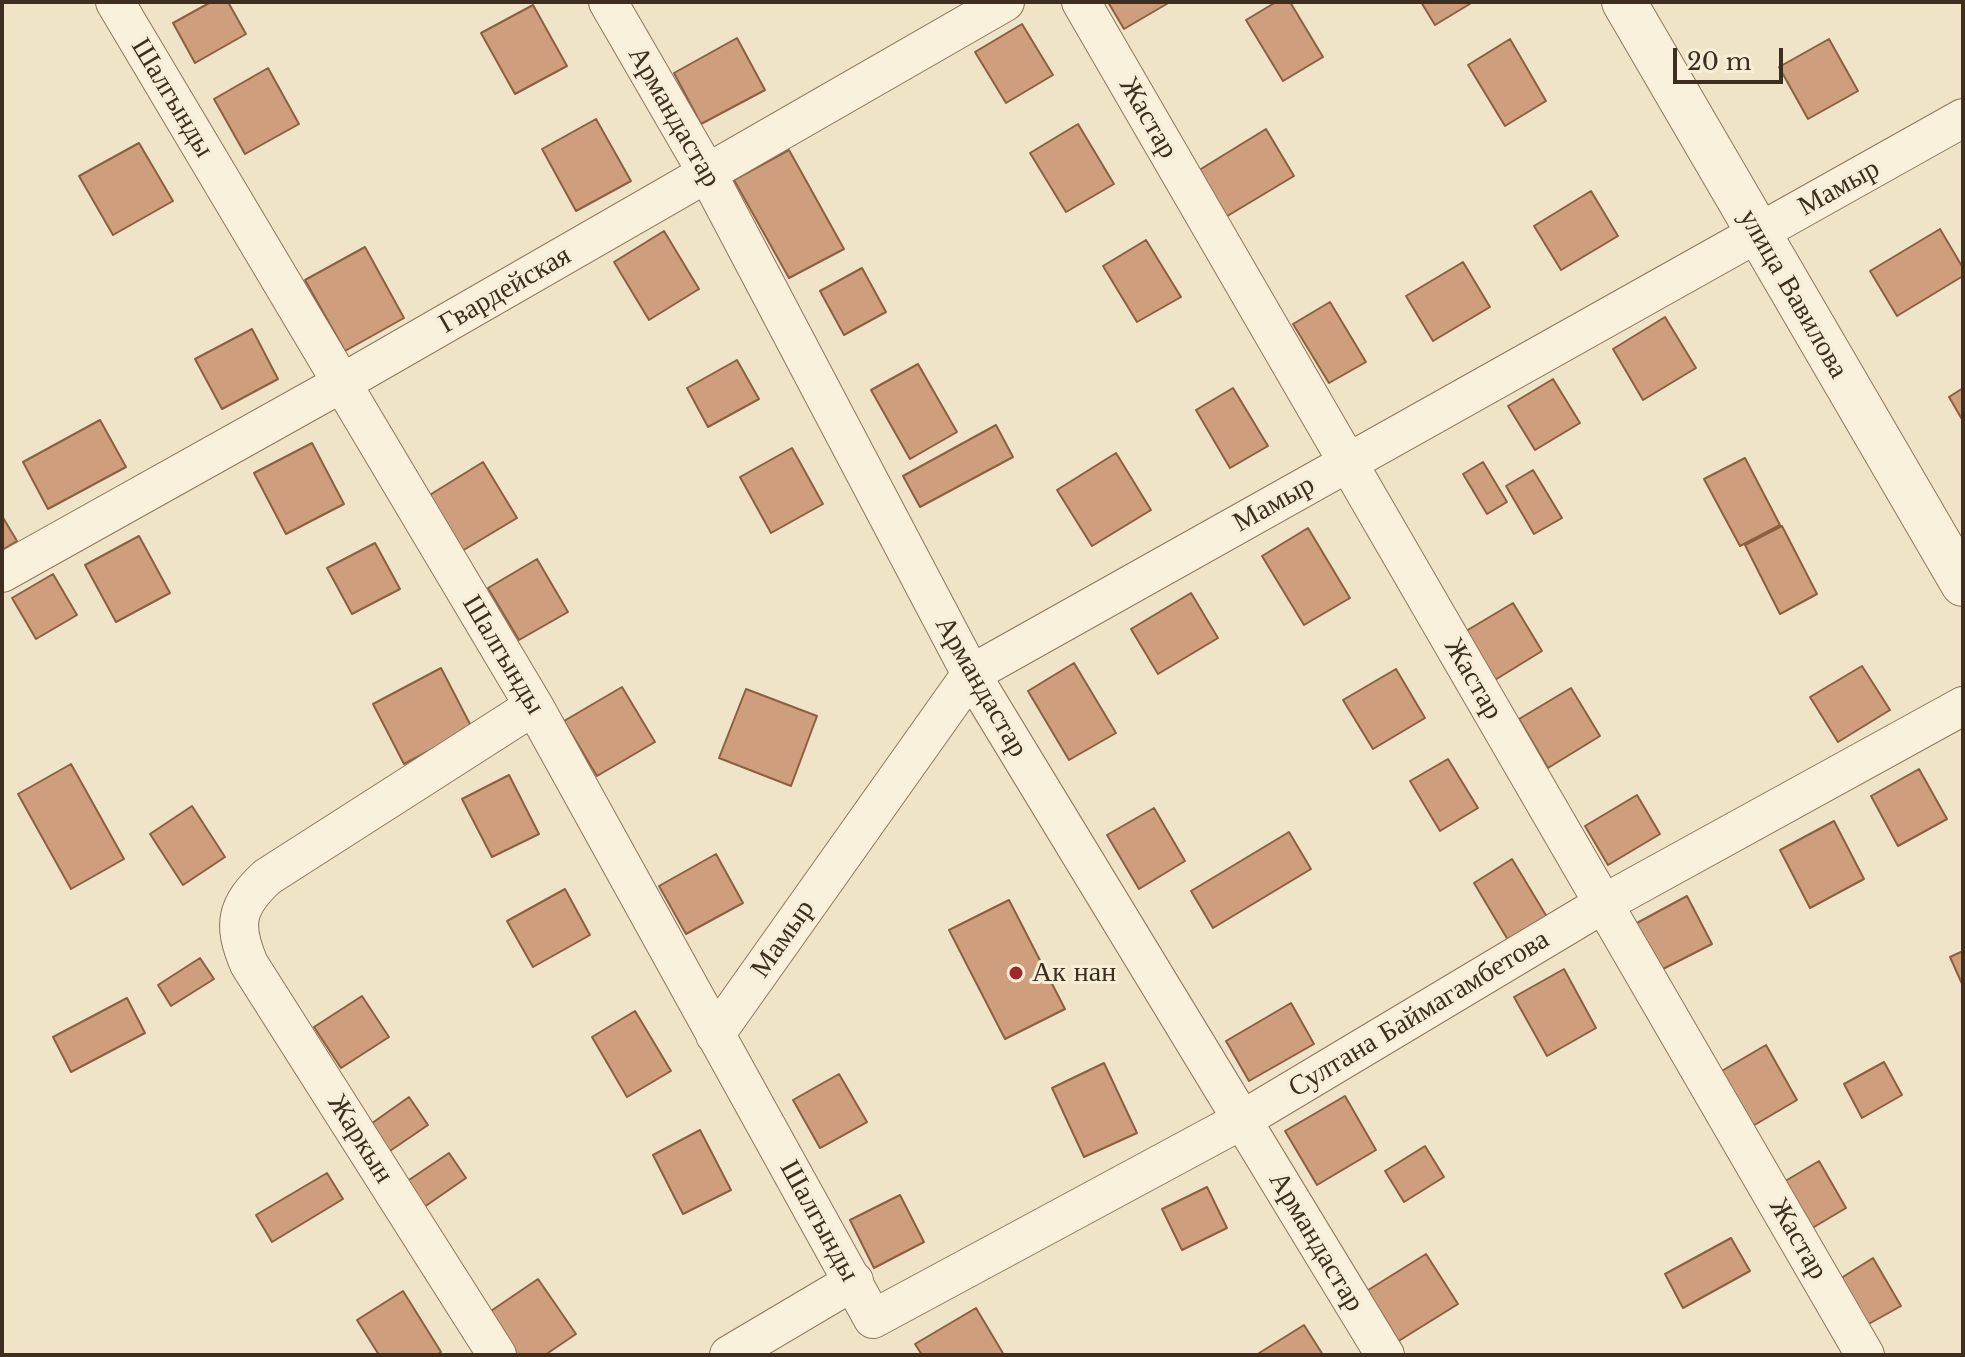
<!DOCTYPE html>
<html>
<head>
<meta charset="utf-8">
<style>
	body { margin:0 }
	#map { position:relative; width:1965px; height:1357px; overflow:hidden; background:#f0e4c8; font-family:"Libre Baskerville",serif }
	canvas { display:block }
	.frame { position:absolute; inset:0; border:4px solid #3d2e20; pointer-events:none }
	.scale { position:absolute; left:1673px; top:48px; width:110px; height:36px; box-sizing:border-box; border:4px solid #3d2e20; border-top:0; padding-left:10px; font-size:24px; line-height:28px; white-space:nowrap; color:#3d2e20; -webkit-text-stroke:6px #f7eed8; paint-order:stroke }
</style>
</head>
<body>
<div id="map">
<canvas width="1965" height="1357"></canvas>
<div class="frame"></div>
<div class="scale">20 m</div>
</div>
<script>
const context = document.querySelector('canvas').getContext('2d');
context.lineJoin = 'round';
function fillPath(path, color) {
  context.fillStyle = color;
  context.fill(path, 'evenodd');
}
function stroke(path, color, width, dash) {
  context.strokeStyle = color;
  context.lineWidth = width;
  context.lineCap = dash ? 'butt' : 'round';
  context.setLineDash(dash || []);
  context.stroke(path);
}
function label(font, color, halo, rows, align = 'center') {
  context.font = font + ' "Libre Baskerville",serif';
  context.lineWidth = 6;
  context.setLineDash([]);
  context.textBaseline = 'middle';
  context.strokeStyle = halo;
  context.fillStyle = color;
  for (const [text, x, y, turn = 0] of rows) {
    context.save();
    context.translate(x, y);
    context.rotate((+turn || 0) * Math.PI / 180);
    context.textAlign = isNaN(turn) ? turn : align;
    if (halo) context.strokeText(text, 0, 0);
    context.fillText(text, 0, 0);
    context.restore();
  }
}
const building = new Path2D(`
	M 211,2 L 228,2 L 246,34 L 195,63 L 173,23 Z
	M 1108,2 L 1170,2 L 1124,29 Z
	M 1276,2 L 1290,2 L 1323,57 L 1283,81 L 1246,20 Z
	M 1421,2 L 1473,2 L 1435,25 Z
	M 533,5 L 567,66 L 515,94 L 481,33 Z
	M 1022,24 L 1053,75 L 1006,103 L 975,52 Z
	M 737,38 L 765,90 L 701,124 L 674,73 Z
	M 1510,39 L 1546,101 L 1505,126 L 1468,65 Z
	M 1829,39 L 1858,91 L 1808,119 L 1779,67 Z
	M 268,68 L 299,124 L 245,154 L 214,99 Z
	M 596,119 L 631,181 L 576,211 L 542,149 Z
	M 1078,124 L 1114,184 L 1066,212 L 1030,153 Z
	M 1266,129 L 1294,176 L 1224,218 L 1196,172 Z
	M 139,143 L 173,201 L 113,235 L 79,176 Z
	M 789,150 L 844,249 L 789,278 L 734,180 Z
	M 1591,191 L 1618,236 L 1561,270 L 1534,226 Z
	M 1940,229 L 1963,268 L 1963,276 L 1897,316 L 1870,271 Z
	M 664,231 L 699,289 L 649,320 L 614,262 Z
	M 1146,240 L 1181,297 L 1137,322 L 1103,266 Z
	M 365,247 L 404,318 L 345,351 L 305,280 Z
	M 1463,262 L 1490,307 L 1433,341 L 1406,296 Z
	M 862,268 L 886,312 L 844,335 L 820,291 Z
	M 1330,302 L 1366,362 L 1329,383 L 1293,324 Z
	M 1665,317 L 1696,368 L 1643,400 L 1613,349 Z
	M 252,329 L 278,379 L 222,409 L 195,359 Z
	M 737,360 L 759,399 L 708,427 L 687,388 Z
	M 918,364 L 957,432 L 910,459 L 871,390 Z
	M 1553,379 L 1580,423 L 1535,450 L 1508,406 Z
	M 1233,388 L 1268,446 L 1230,468 L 1196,410 Z
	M 1963,388 L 1963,421 L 1949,397 Z
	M 100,420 L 126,467 L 48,509 L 23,462 Z
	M 996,425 L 1013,457 L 920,507 L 903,476 Z
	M 312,443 L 344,504 L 286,534 L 254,473 Z
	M 792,448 L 823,504 L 771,533 L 740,477 Z
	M 1116,453 L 1151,510 L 1092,546 L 1057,490 Z
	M 1745,458 L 1780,525 L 1740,546 L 1704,479 Z
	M 483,462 L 517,518 L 462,551 L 428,496 Z
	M 1483,462 L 1507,502 L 1487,514 L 1463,474 Z
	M 1533,470 L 1562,518 L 1534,534 L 1506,486 Z
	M 2,516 L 17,541 L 2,550 Z
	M 1782,526 L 1817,594 L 1780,614 L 1745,545 Z
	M 1308,528 L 1350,598 L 1304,625 L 1262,556 Z
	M 139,536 L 170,593 L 116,622 L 85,565 Z
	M 375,543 L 400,589 L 352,614 L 327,568 Z
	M 537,559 L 568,612 L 519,640 L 488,588 Z
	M 53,574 L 77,615 L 36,639 L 12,598 Z
	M 1191,593 L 1218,638 L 1158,674 L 1131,629 Z
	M 1513,603 L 1542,651 L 1490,683 L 1461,634 Z
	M 1074,663 L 1116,733 L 1069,760 L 1028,691 Z
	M 1862,666 L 1890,710 L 1838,742 L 1810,697 Z
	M 441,668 L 472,728 L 404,764 L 373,704 Z
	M 1396,669 L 1425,718 L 1373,749 L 1343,700 Z
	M 622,687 L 655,742 L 597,776 L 564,721 Z
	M 1571,688 L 1600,736 L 1548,768 L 1519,719 Z
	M 746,689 L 817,716 L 791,786 L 719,758 Z
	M 1448,759 L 1478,808 L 1440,831 L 1410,781 Z
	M 71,764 L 124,859 L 71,889 L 18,794 Z
	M 1919,769 L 1947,819 L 1898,846 L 1871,796 Z
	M 509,775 L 539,834 L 492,857 L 462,799 Z
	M 1637,795 L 1660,834 L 1608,865 L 1585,826 Z
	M 192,806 L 225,857 L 183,885 L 150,834 Z
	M 1154,808 L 1185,861 L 1139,889 L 1107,835 Z
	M 1834,821 L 1864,879 L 1810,908 L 1780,850 Z
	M 1289,832 L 1311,869 L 1213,928 L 1191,891 Z
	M 716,854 L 743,903 L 686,934 L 659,886 Z
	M 1512,859 L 1547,917 L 1508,940 L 1474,883 Z
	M 565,889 L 590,935 L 533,967 L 507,921 Z
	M 1687,896 L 1712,944 L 1659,971 L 1635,924 Z
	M 1009,900 L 1065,1009 L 1005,1039 L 949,930 Z
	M 1963,951 L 1963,986 L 1950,957 Z
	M 200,958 L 214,979 L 171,1006 L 158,985 Z
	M 1564,969 L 1596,1028 L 1547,1056 L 1514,997 Z
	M 362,996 L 389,1037 L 341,1068 L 314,1027 Z
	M 127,998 L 145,1033 L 71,1072 L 53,1037 Z
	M 1291,1003 L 1314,1044 L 1249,1081 L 1226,1041 Z
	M 635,1011 L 671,1071 L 627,1097 L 592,1037 Z
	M 1766,1045 L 1797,1100 L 1751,1127 L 1720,1072 Z
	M 1884,1062 L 1902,1095 L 1862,1118 L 1844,1084 Z
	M 1104,1063 L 1137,1133 L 1084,1157 L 1052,1088 Z
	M 839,1074 L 867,1122 L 820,1148 L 793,1100 Z
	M 1345,1096 L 1376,1150 L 1317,1185 L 1285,1131 Z
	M 409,1097 L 428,1125 L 387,1153 L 368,1126 Z
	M 700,1130 L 731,1190 L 683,1214 L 653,1155 Z
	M 1425,1146 L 1444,1177 L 1404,1202 L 1385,1171 Z
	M 449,1153 L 466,1178 L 417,1212 L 400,1186 Z
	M 1819,1161 L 1846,1208 L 1809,1230 L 1782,1183 Z
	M 327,1173 L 343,1199 L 272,1242 L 256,1215 Z
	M 1207,1187 L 1227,1228 L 1182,1250 L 1162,1209 Z
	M 900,1195 L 924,1242 L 874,1268 L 850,1220 Z
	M 1731,1238 L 1750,1271 L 1683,1308 L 1665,1274 Z
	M 1426,1254 L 1458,1304 L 1397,1342 L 1365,1292 Z
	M 1873,1258 L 1901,1306 L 1865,1326 L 1838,1280 Z
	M 538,1279 L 576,1334 L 545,1355 L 512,1355 L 485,1315 Z
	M 403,1291 L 441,1352 L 437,1355 L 379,1355 L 357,1320 Z
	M 976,1308 L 1004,1355 L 922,1355 L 915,1344 Z
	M 1304,1325 L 1323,1355 L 1256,1355 Z`);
fillPath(building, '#cf9f7d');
stroke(building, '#8d5f41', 2);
const minor = new Path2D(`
	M 115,2 L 534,706 L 873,1319 L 1242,1120 L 1603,904 L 1963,706
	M 608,2 L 707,173 L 971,674 L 1385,1355
	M 1081,2 L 1865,1355
	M 2,573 L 342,383 L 1005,2
	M 715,1035 L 971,674 L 1963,118
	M 497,1355 L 249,964 C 232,924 236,906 267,877 L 534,706
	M 729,1355 L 854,1281`);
const tertiary = new Path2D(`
	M 1624,2 L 1963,584`);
stroke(minor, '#8d765c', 40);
stroke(tertiary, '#8d765c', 46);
stroke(minor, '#faf1dc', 38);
stroke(tertiary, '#faf1dc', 44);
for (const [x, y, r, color] of [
	[1016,973,8,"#9e2a2b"]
]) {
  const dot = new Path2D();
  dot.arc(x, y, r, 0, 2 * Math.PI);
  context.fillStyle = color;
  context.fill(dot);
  stroke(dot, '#f7eed8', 3);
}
label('28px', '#3d2e20', '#f7eed8', [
	["Шалгынды",172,98,59],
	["Армандастар",674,117,60],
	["Жастар",1148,118,60],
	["Мамыр",1839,188,-29],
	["Гвардейская",505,290,-30],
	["улица Вавилова",1793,294,60],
	["Мамыр",1274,504,-29],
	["Шалгынды",503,655,59],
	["Жастар",1473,679,60],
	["Армандастар",981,687,60],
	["Мамыр",783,939,-55],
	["Султана Баймагамбетова",1419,1014,-31],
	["Жаркын",360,1139,58],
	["Шалгынды",819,1221,61],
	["Жастар",1798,1239,60],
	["Армандастар",1316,1242,59]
]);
label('28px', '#3d2e20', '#f7eed8', [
	["Ак нан",1032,973]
], 'left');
</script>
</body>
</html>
